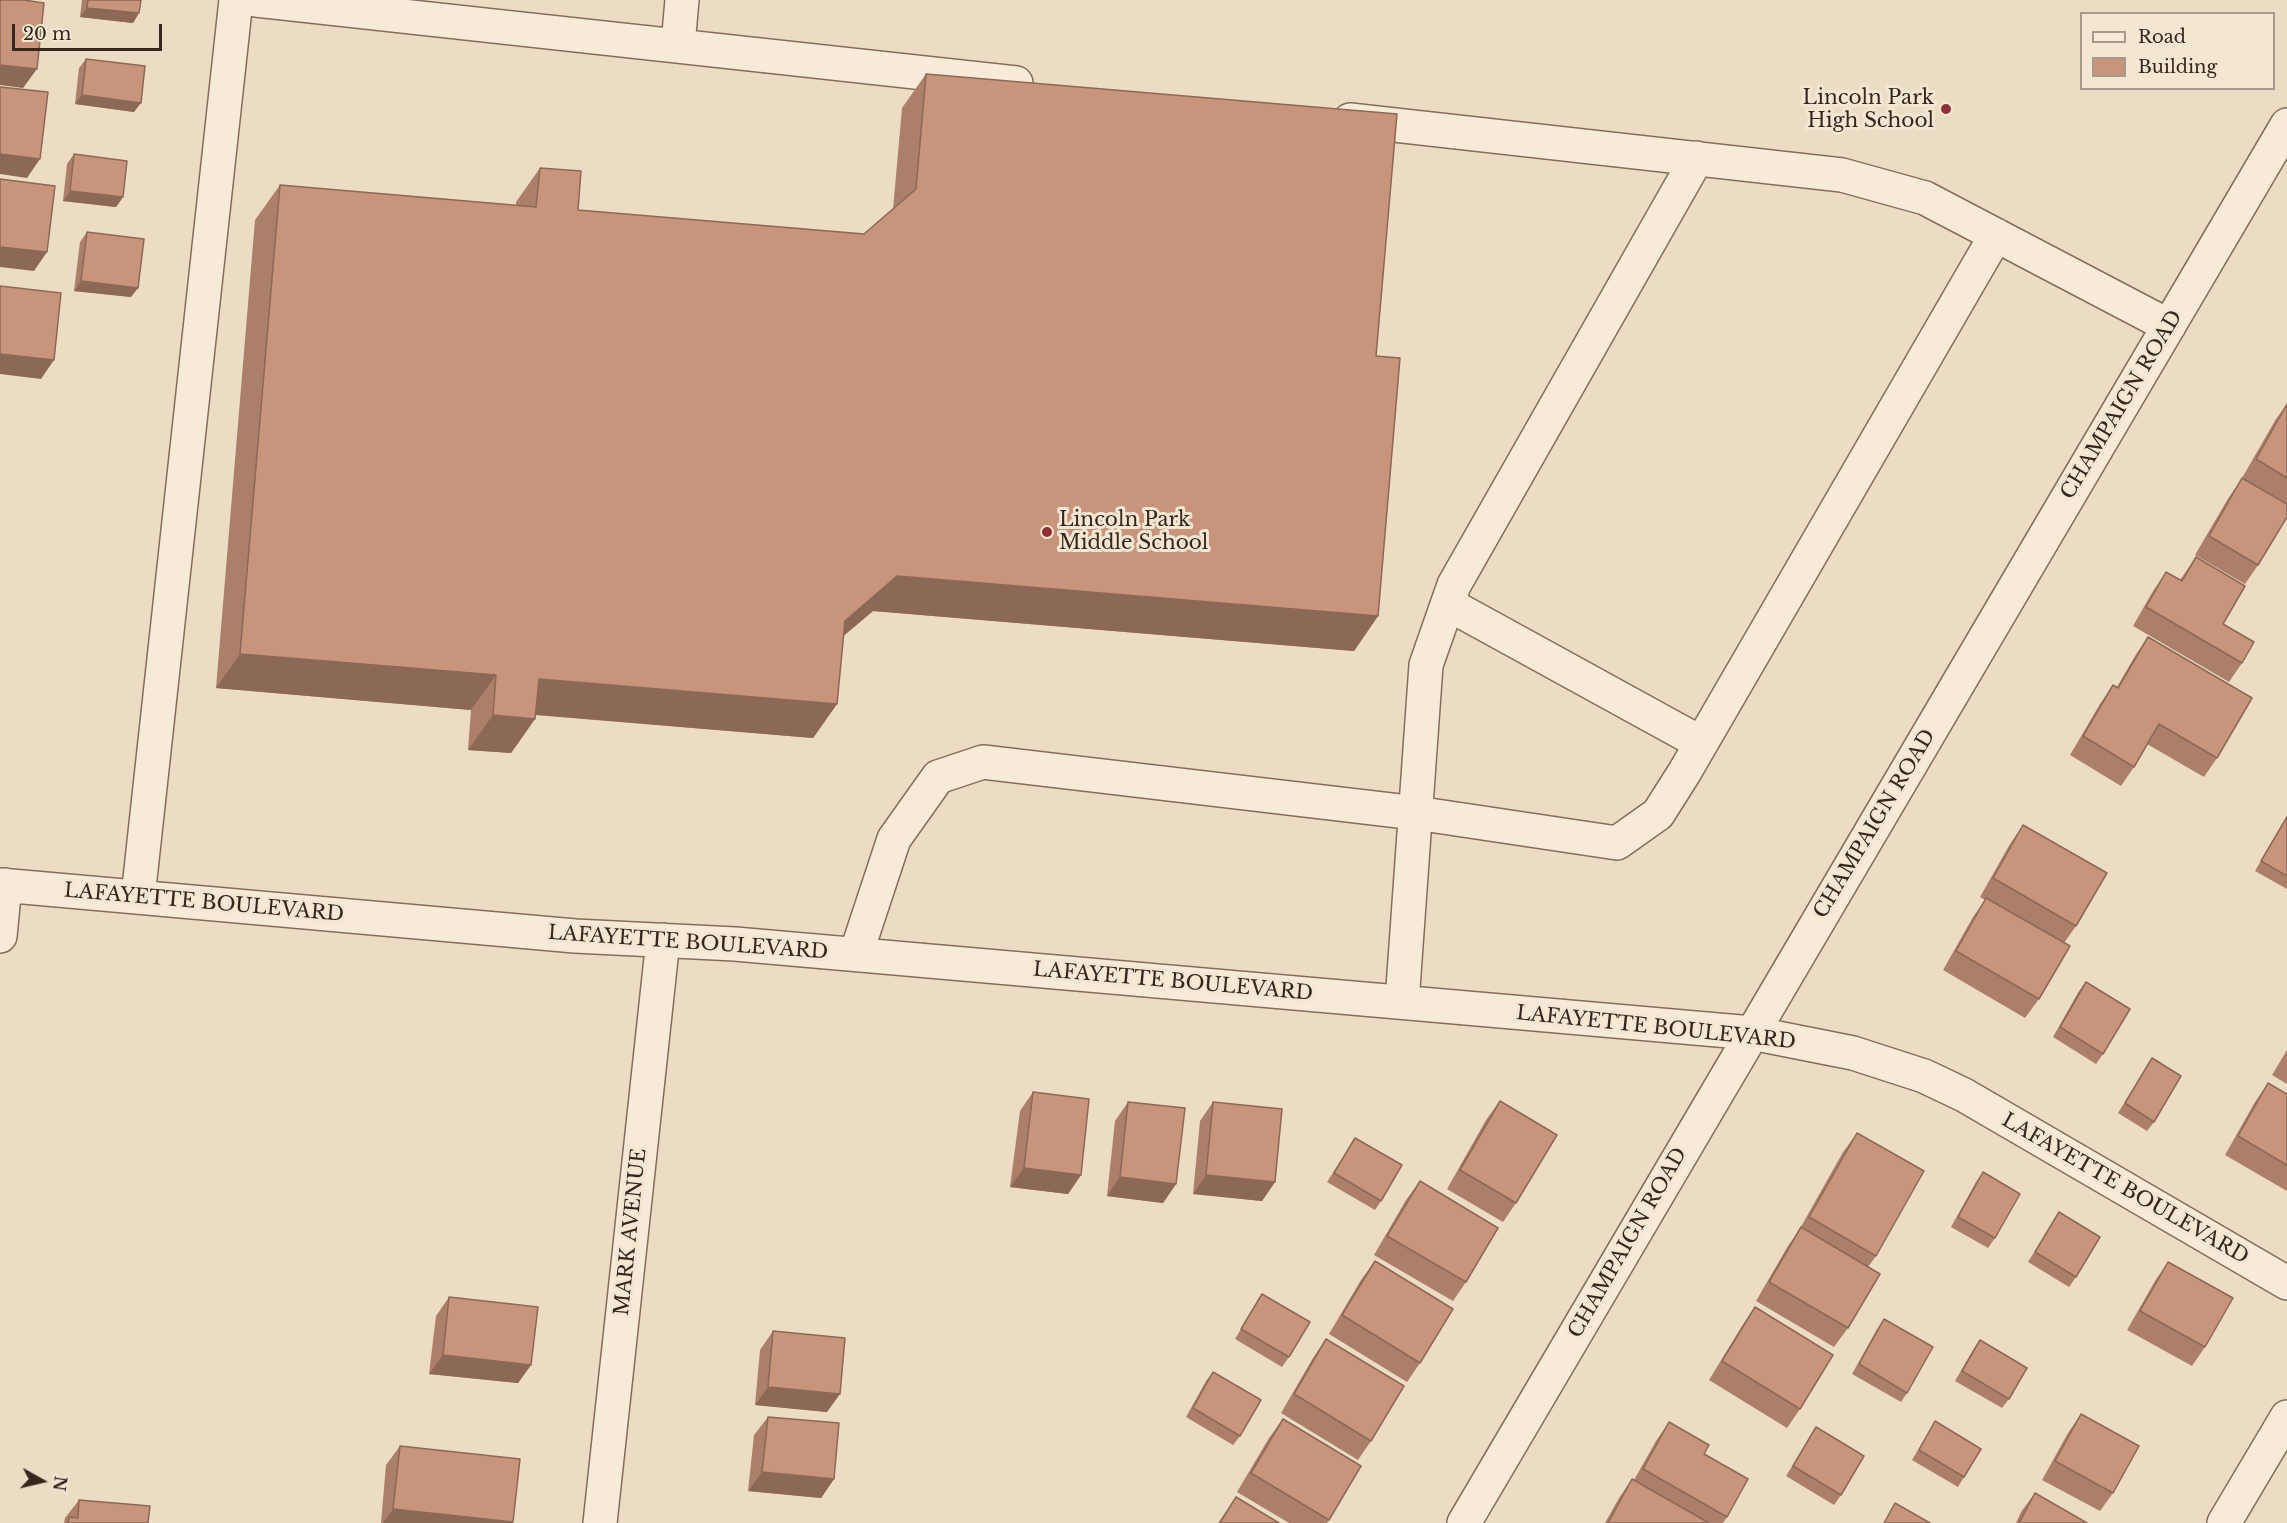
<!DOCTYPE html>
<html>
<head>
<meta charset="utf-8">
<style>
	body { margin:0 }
	#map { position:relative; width:2287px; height:1523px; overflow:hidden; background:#ebdcc3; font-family:"Libre Baskerville",serif }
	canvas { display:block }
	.legend { position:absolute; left:2080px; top:12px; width:195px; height:78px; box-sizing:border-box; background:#f3e7d2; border:2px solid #a79a8a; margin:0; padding:8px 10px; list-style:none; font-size:18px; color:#35271e }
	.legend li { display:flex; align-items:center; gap:12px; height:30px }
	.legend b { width:30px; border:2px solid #a79a8a }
	.north { position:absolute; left:12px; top:1451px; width:60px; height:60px; -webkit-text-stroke:4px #f3e7d2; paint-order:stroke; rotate:98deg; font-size:16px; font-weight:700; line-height:24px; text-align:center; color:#35271e }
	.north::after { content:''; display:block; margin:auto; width:21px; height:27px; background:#35271e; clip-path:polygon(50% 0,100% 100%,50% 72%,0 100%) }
	.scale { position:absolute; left:12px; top:24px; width:150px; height:27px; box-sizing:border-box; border:3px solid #35271e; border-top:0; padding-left:8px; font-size:18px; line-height:21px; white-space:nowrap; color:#35271e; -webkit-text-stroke:4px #f3e7d2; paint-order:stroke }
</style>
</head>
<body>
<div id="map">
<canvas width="2287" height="1523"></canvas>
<ul class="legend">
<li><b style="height:8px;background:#f7ead6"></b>Road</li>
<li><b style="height:16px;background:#c8947b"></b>Building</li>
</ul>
<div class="north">N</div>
<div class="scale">20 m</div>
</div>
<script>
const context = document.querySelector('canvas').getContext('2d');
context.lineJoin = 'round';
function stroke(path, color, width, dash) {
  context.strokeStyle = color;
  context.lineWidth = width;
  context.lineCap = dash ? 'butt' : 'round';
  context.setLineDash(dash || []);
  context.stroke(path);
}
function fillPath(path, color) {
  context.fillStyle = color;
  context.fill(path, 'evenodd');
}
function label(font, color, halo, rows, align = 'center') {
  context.font = font + ' "Libre Baskerville",serif';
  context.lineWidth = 6;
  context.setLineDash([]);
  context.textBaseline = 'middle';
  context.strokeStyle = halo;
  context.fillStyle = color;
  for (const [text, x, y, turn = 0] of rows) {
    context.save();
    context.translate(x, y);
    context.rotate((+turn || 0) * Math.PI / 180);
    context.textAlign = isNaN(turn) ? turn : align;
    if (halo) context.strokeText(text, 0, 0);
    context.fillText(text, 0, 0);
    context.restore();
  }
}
const minor = new Path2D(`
	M 256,0 L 1016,83
	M 678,45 L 682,0
	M 1350,120 L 1842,175 L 1925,198 L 2169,326
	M 1448,604 L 1701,743
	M 0,885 L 575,936 L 735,944 L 1752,1033 L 1853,1053 L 1924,1076 L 1964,1095 L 2287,1283
	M 138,897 L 236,0
	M 0,936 L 5,885
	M 856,954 L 894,839 L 938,777 L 983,762 L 1416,813 L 1617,843 L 1658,814 L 1684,773 L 1996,235
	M 1402,1002 L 1426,665 L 1454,585 L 1697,158
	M 600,1523 L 663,940
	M 1464,1523 L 2287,125
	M 2224,1523 L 2287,1417`);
stroke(minor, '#856d5b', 36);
stroke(minor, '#f7ead6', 33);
fillPath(new Path2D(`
	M 82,0 L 141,0 L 139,13 L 133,23 L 80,17 Z
	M 86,59 L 134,112 L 75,104 L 79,68 Z
	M 926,74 L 1376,356 L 1378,616 L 1354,651 L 873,611 L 843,636 L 837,704 L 813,738 L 535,715 L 535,719 L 511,753 L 468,750 L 471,710 L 216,688 L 255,220 L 280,185 L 516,205 L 516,202 L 540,168 L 578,210 L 864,234 L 893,209 L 902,108 Z
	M 74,154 L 123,197 L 116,207 L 63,201 L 67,164 Z
	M 87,232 L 131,297 L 74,291 L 80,242 Z
	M 2287,404 L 2287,517 L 2258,565 L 2245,584 L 2195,555 L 2229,497 L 2242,478 L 2276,419 Z
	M 2196,557 L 2223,624 L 2242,663 L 2229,682 L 2133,626 L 2153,591 L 2166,572 L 2180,580 Z
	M 2148,637 L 2217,758 L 2204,777 L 2147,744 L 2134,767 L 2121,786 L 2070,755 L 2100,704 L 2113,685 L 2117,687 L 2135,656 Z
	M 2287,816 L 2287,889 L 2255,871 Z
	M 2023,825 L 2076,926 L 2064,943 L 2039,999 L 2025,1018 L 1943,970 L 1973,917 L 1985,900 L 1980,897 L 2010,844 Z
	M 2086,982 L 2103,1054 L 2096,1064 L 2053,1037 L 2079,991 Z
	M 2287,1050 L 2287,1084 L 2272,1075 Z
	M 2152,1058 L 2154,1122 L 2147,1131 L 2118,1113 Z
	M 2268,1083 L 2287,1094 L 2287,1191 L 2225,1155 L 2255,1102 Z
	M 1033,1092 L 1081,1175 L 1068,1194 L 1010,1187 L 1020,1111 Z
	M 1500,1101 L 1516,1203 L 1503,1222 L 1447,1189 L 1486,1120 Z
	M 1128,1102 L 1176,1184 L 1163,1203 L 1107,1196 L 1115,1121 Z
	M 1213,1102 L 1275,1182 L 1262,1201 L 1193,1194 L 1200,1121 Z
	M 1857,1133 L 1876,1256 L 1868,1267 L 1848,1328 L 1834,1347 L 1756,1301 L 1788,1246 L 1798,1232 L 1843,1152 Z
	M 1355,1138 L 1381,1201 L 1375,1210 L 1327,1182 Z
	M 1983,1172 L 1995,1238 L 1988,1248 L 1951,1227 L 1976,1182 Z
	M 1420,1181 L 1466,1282 L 1453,1301 L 1374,1255 L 1406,1200 Z
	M 2059,1212 L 2076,1277 L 2069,1287 L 2028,1262 Z
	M 1375,1261 L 1420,1363 L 1407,1382 L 1329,1334 L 1361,1280 Z
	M 2168,1262 L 2205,1347 L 2192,1366 L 2127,1330 L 2155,1281 Z
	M 1262,1294 L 1289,1357 L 1282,1367 L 1235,1339 Z
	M 449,1297 L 531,1365 L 518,1383 L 429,1374 L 436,1316 Z
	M 1755,1307 L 1800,1409 L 1787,1428 L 1709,1380 L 1742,1326 Z
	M 1884,1319 L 1907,1393 L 1901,1402 L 1852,1374 L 1877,1329 Z
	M 773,1331 L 827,1412 L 755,1405 L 760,1350 Z
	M 1326,1339 L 1371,1441 L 1358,1460 L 1281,1413 L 1313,1358 Z
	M 1980,1340 L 2009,1399 L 2002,1408 L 1955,1381 L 1973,1350 Z
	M 1213,1372 L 1240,1436 L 1233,1445 L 1186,1417 L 1206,1381 Z
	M 2081,1414 L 2113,1493 L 2100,1511 L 2042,1480 L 2068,1433 Z
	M 768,1417 L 834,1479 L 821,1498 L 748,1491 L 754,1435 Z
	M 1283,1419 L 1361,1466 L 1327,1523 L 1289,1523 L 1237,1492 L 1269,1438 Z
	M 1935,1421 L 1964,1477 L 1958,1487 L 1912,1460 L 1929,1431 Z
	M 1669,1422 L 1704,1454 L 1727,1517 L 1723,1523 L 1605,1523 L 1619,1498 L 1632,1479 L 1634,1480 L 1656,1441 Z
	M 1816,1427 L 1841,1495 L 1834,1505 L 1786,1476 Z
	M 400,1446 L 512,1523 L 381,1523 L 386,1465 Z
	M 2035,1493 L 2087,1523 L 2016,1523 L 2021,1512 Z
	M 1236,1497 L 1279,1523 L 1218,1523 Z
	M 79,1500 L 148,1523 L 64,1523 L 65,1518 Z`), '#ac7f6a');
fillPath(new Path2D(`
	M 87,8 L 139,13 L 133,23 L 80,17 Z
	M 0,65 L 37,69 L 23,88 L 0,85 Z
	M 82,95 L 141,103 L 134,112 L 75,104 Z
	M 0,154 L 40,159 L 27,178 L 0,174 Z
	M 70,191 L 123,197 L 116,207 L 63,201 Z
	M 0,247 L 47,252 L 34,271 L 0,267 Z
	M 81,281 L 138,288 L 131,297 L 74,291 Z
	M 0,354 L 54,360 L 41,379 L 0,374 Z
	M 897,576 L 1378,616 L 1354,651 L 873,611 L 820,656 L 845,621 Z
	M 240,654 L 496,675 L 471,710 L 216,688 Z
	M 539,679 L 837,704 L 813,738 L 515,713 Z
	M 493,715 L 535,719 L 511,753 L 468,750 Z
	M 1024,1168 L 1081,1175 L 1068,1194 L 1010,1187 Z
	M 1206,1175 L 1275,1182 L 1262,1201 L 1193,1194 Z
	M 1120,1177 L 1176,1184 L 1163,1203 L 1107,1196 Z
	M 443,1355 L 531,1365 L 518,1383 L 429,1374 Z
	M 768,1387 L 840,1394 L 827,1412 L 755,1405 Z
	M 762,1472 L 834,1479 L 821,1498 L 748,1491 Z
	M 393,1509 L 513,1522 L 512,1523 L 383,1523 Z`), '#8c6856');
const building = new Path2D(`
	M 0,0 L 24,0 L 44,3 L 37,69 L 0,65 Z
	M 88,0 L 141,0 L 139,13 L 87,8 Z
	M 86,59 L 145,66 L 141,103 L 82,95 Z
	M 926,74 L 1397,114 L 1376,356 L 1400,358 L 1378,616 L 897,576 L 845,621 L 837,704 L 539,679 L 535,719 L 493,715 L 496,675 L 240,654 L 280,185 L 536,207 L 540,168 L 581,171 L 578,210 L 864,234 L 916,189 Z
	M 0,87 L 48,92 L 40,159 L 0,154 Z
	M 74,154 L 127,161 L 123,197 L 70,191 Z
	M 0,179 L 55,186 L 47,252 L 0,247 Z
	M 87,232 L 144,239 L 138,288 L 81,281 Z
	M 0,286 L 61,293 L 54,360 L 0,354 Z
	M 2287,404 L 2287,478 L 2256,459 Z
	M 2242,478 L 2287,504 L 2287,517 L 2258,565 L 2209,536 Z
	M 2196,557 L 2245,586 L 2223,624 L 2254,642 L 2242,663 L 2146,607 L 2166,572 L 2182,581 Z
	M 2148,637 L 2252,698 L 2217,758 L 2159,724 L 2134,767 L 2083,736 L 2113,685 L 2118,688 Z
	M 2287,817 L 2287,876 L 2261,861 Z
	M 2023,825 L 2107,873 L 2076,926 L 1993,878 Z
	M 1986,898 L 2070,946 L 2039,999 L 1956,951 Z
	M 2086,982 L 2130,1009 L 2103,1054 L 2060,1027 Z
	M 2152,1058 L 2181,1076 L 2154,1122 L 2125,1103 Z
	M 2268,1083 L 2287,1094 L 2287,1165 L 2238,1136 Z
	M 1033,1092 L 1089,1099 L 1081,1175 L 1024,1168 Z
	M 1500,1101 L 1557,1135 L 1516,1203 L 1460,1170 Z
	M 1128,1102 L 1185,1108 L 1176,1184 L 1120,1177 Z
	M 1213,1102 L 1282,1109 L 1275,1182 L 1206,1175 Z
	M 1857,1133 L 1924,1171 L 1876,1256 L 1809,1217 Z
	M 1355,1138 L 1402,1165 L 1381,1201 L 1334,1173 Z
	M 1983,1172 L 2020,1194 L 1995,1238 L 1958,1217 Z
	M 1420,1181 L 1498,1228 L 1466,1282 L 1387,1236 Z
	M 2059,1212 L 2100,1237 L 2076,1277 L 2035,1252 Z
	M 1801,1227 L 1880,1274 L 1848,1328 L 1769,1282 Z
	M 1375,1261 L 1453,1309 L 1420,1363 L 1342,1315 Z
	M 2168,1262 L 2233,1298 L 2205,1347 L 2140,1311 Z
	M 1262,1294 L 1310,1322 L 1289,1357 L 1241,1329 Z
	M 449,1297 L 538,1307 L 531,1365 L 443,1355 Z
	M 1755,1307 L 1833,1355 L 1800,1409 L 1722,1361 Z
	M 1884,1319 L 1933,1347 L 1907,1393 L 1859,1364 Z
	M 773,1331 L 845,1338 L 840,1394 L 768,1387 Z
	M 1326,1339 L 1404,1386 L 1371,1441 L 1294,1394 Z
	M 1980,1340 L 2027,1368 L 2009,1399 L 1962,1371 Z
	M 1213,1372 L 1261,1400 L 1240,1436 L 1193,1408 Z
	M 2081,1414 L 2139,1446 L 2113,1493 L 2055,1461 Z
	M 768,1417 L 839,1423 L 834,1479 L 762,1472 Z
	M 1283,1419 L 1361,1466 L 1329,1520 L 1251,1473 Z
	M 1935,1421 L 1981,1449 L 1964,1477 L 1919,1450 Z
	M 1669,1422 L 1709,1445 L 1704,1454 L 1748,1479 L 1727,1517 L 1643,1469 Z
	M 1816,1427 L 1864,1456 L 1841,1495 L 1793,1466 Z
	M 400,1446 L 520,1459 L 513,1522 L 393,1509 Z
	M 1632,1479 L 1709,1523 L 1608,1523 Z
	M 2035,1493 L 2087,1523 L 2019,1523 Z
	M 1236,1497 L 1279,1523 L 1220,1523 Z
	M 79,1500 L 150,1506 L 148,1523 L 68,1523 L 69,1517 L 78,1518 Z
	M 1895,1503 L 1930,1523 L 1884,1523 Z`);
fillPath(building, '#c8947b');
stroke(building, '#8c6856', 1.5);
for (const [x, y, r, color] of [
	[1946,109,6,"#902e37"],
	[1047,532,6,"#902e37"]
]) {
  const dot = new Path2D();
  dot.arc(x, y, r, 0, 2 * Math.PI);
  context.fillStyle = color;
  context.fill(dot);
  stroke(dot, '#f3e7d2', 2);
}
label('20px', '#35271e', '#f3e7d2', [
	["Lincoln Park",1934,98],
	["High School",1934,121],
	["Lincoln Park",1059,520,"left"],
	["Middle School",1059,543,"left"]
], 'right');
label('20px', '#35271e', '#f3e7d2', [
	["CHAMPAIGN ROAD",2122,405,-59],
	["CHAMPAIGN ROAD",1875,824,-59],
	["LAFAYETTE BOULEVARD",204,903,5],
	["LAFAYETTE BOULEVARD",688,943,4],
	["LAFAYETTE BOULEVARD",1173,982,5],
	["LAFAYETTE BOULEVARD",1656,1028,6],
	["LAFAYETTE BOULEVARD",2125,1189,30],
	["MARK AVENUE",631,1232,-84],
	["CHAMPAIGN ROAD",1628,1243,-60]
]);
</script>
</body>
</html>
